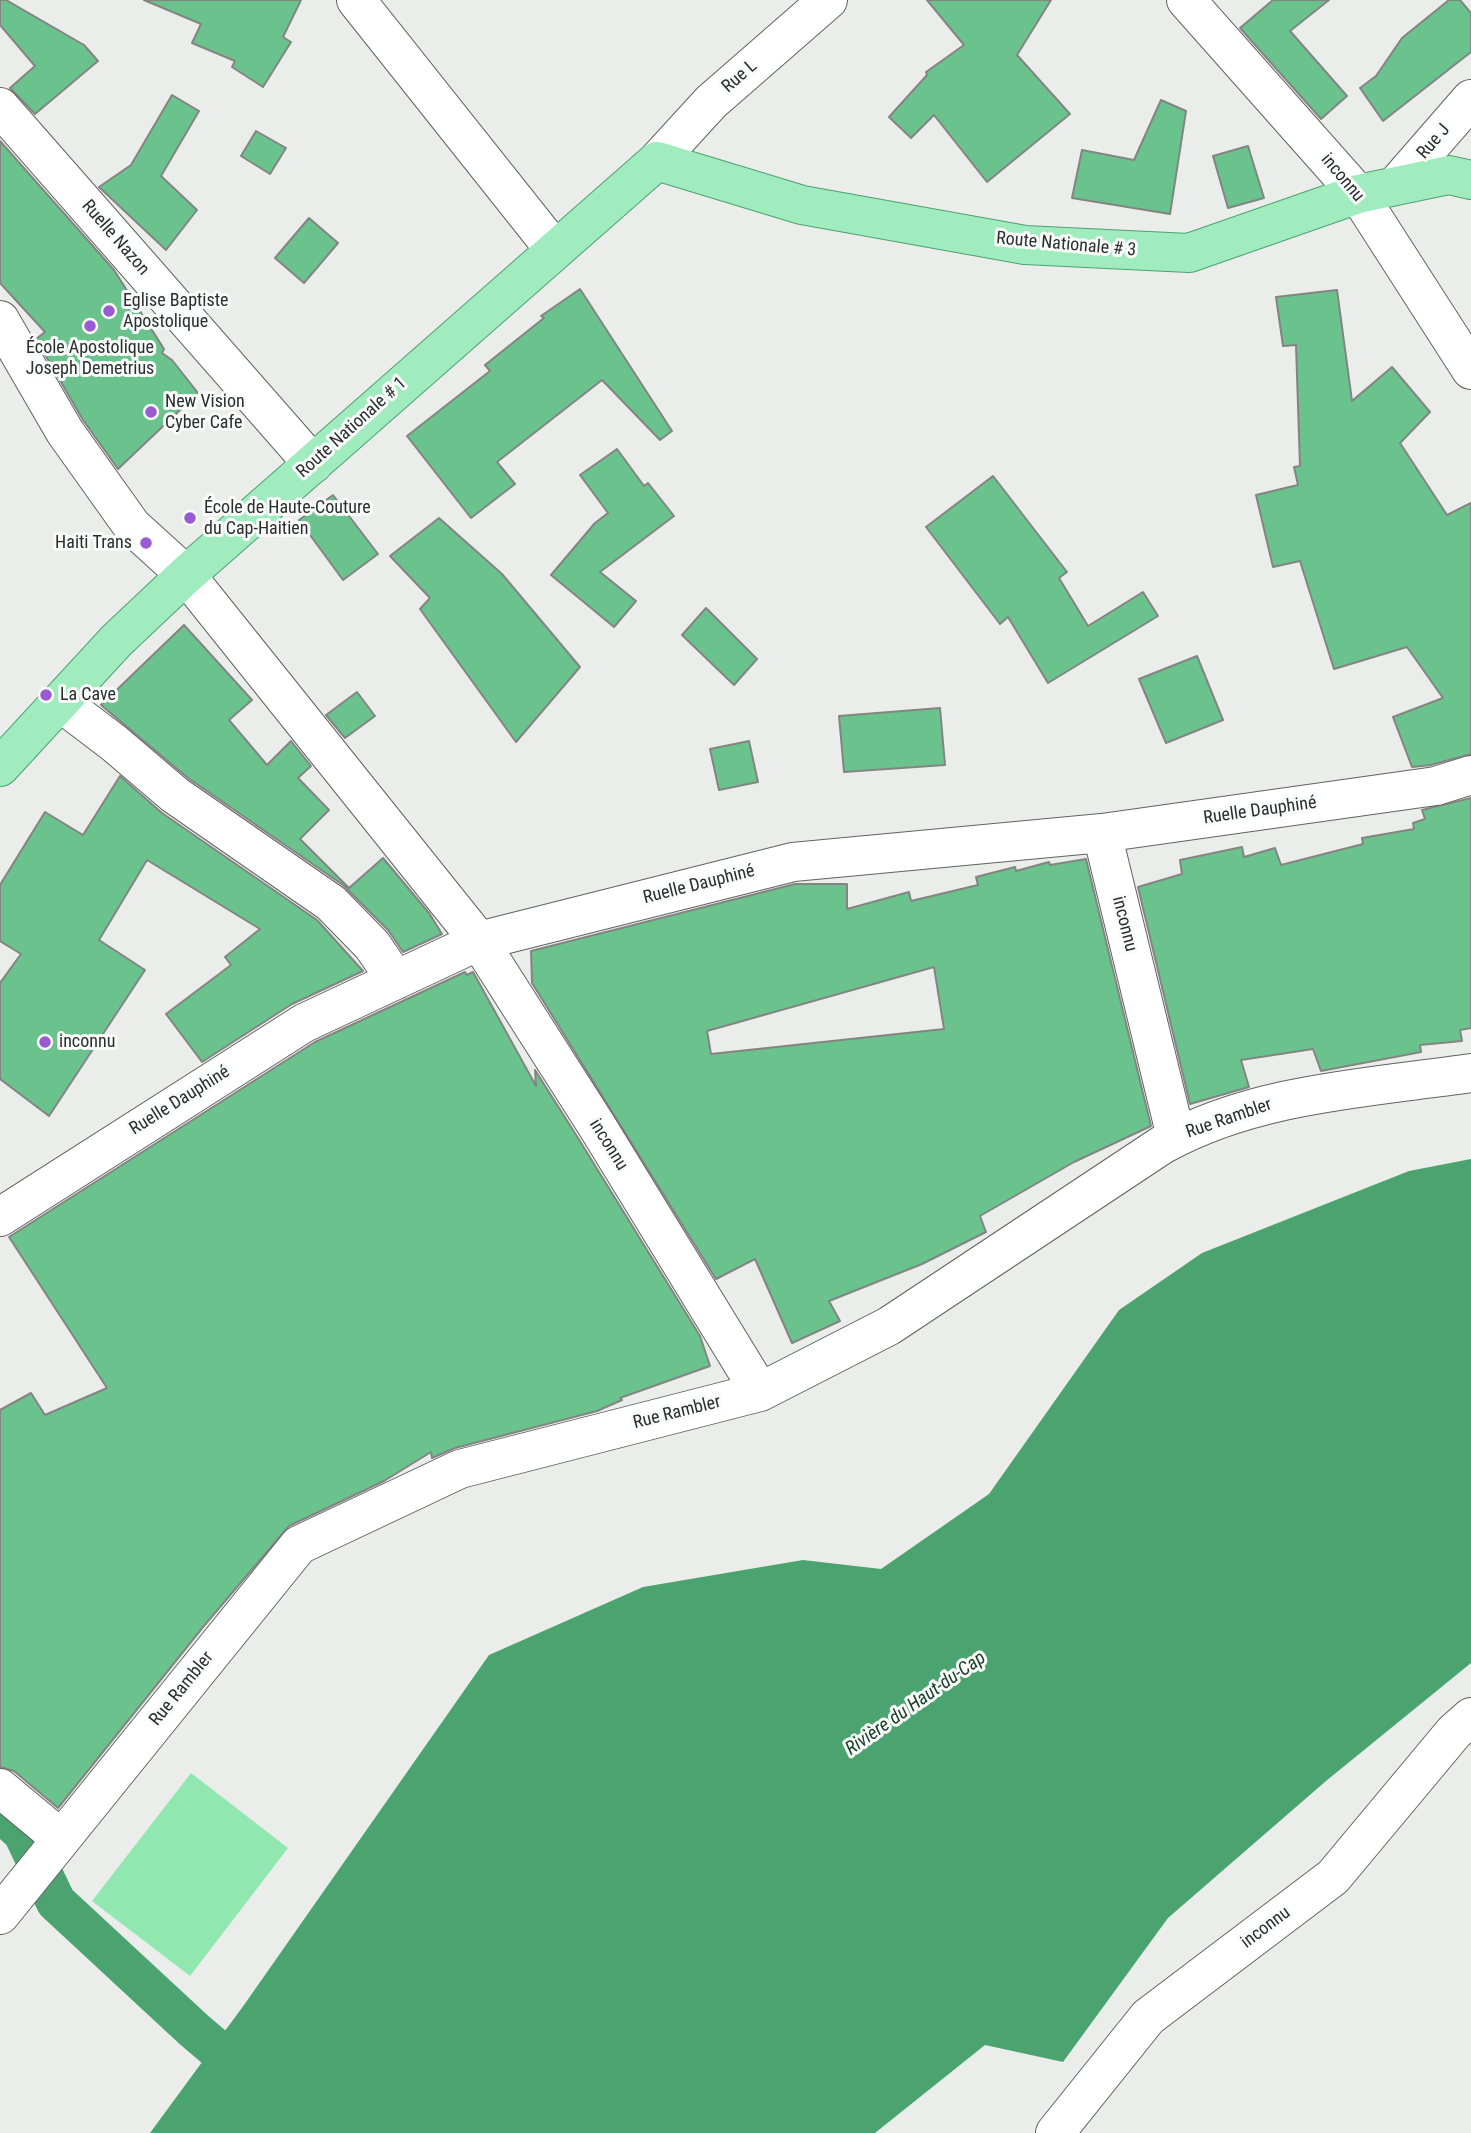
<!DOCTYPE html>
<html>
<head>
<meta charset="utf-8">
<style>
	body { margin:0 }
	canvas { display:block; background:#ebedeb }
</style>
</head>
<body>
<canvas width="1471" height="2133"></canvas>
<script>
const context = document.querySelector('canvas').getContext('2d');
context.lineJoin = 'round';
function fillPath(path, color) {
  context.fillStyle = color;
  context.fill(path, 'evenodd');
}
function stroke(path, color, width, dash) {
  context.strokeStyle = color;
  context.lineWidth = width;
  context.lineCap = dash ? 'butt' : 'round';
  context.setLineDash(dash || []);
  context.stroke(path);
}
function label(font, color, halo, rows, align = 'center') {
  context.font = font + ' "Roboto Condensed",sans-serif';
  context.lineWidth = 6;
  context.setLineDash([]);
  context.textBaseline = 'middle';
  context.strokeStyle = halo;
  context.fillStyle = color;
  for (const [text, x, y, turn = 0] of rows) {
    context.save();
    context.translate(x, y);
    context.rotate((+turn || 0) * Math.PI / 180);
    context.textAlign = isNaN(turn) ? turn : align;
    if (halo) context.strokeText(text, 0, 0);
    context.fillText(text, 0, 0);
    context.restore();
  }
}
fillPath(new Path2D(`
	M 191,1773 L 288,1848 L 190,1976 L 92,1901 Z`), '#91e7b0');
fillPath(new Path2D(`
	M 1471,1159 L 1471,1663 L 1326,1781 L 1168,1918 L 1063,2062 L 985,2045 L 875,2133 L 150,2133 L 244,2005 L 489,1655 L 643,1587 L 803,1560 L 881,1569 L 989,1494 L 1119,1310 L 1202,1253 L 1409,1171 Z`), '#4ba46f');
stroke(new Path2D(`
	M 0,1812 L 23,1833 L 56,1902 L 194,2030 L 315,2133`), '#4ba46f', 40);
const building = new Path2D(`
	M 0,0 L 6,0 L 84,45 L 98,61 L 35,114 L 10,88 L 35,66 L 0,25 Z
	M 144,0 L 301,0 L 283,37 L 291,42 L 263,87 L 232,67 L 235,61 L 192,43 L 201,24 Z
	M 927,0 L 1051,0 L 1017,55 L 1070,114 L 987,182 L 934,115 L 911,138 L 889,117 L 927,75 L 926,72 L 964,45 Z
	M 1273,0 L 1329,0 L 1290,31 L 1347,96 L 1321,119 L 1240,28 Z
	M 1449,0 L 1460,0 L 1471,13 L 1471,52 L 1383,121 L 1360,88 L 1376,76 L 1402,38 Z
	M 172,95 L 199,111 L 161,176 L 197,210 L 166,250 L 99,187 L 131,165 Z
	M 1161,100 L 1186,111 L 1170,214 L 1072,198 L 1082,150 L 1134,160 Z
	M 256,131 L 286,148 L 270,174 L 241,156 Z
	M 0,141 L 114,270 L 164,349 L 162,353 L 172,360 L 198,393 L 118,469 L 83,420 L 36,339 L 45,332 L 0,283 Z
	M 1248,146 L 1264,198 L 1228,208 L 1213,156 Z
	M 309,218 L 338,243 L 304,283 L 275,258 Z
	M 580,289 L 672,431 L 660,440 L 602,380 L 497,462 L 515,484 L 471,518 L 407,436 L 490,371 L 485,365 L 544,318 L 541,316 Z
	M 1337,290 L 1352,401 L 1392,367 L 1430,412 L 1400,443 L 1447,515 L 1471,503 L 1471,754 L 1431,765 L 1412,767 L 1393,717 L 1443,698 L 1407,647 L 1334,669 L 1300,561 L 1273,567 L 1256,495 L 1298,485 L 1294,467 L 1300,466 L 1296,345 L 1283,346 L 1276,297 Z
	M 617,449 L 644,486 L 648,483 L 674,516 L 600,572 L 636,601 L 614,627 L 551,575 L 595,523 L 608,513 L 580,475 Z
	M 993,476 L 1067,572 L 1059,578 L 1088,626 L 1143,592 L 1158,616 L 1048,683 L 1008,617 L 1000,624 L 926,527 Z
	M 333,495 L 378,554 L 343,580 L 299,520 Z
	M 439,518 L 502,574 L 580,667 L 516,742 L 420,609 L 430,598 L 390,556 Z
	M 706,608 L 757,659 L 734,685 L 682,635 Z
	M 184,625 L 252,700 L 229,720 L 267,765 L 291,741 L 311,766 L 298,778 L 329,810 L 300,839 L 349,888 L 383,858 L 429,913 L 442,934 L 403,952 L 388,930 L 343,885 L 188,778 L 101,705 Z
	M 1197,656 L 1223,720 L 1166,743 L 1139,679 Z
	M 357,692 L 375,716 L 345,738 L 326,715 Z
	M 940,708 L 945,765 L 844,772 L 839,716 Z
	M 749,741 L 758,782 L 719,790 L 710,749 Z
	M 120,776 L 162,813 L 317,920 L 363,971 L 292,1004 L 202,1062 L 166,1014 L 231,965 L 225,957 L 260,929 L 147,860 L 99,940 L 145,970 L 49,1116 L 0,1079 L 0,983 L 21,954 L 0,941 L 0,885 L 45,812 L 83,835 Z
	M 1471,798 L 1471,1028 L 1460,1030 L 1462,1041 L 1420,1045 L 1421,1052 L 1321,1071 L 1313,1049 L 1241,1060 L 1249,1087 L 1190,1104 L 1138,887 L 1182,874 L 1180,860 L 1242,847 L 1244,857 L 1275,848 L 1281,865 L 1363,844 L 1362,838 L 1414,829 L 1413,823 L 1425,819 L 1422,810 Z
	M 1086,859 L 1151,1126 L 1074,1162 L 980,1216 L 986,1232 L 922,1264 L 829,1301 L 840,1321 L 792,1343 L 755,1259 L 716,1279 L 532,983 L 531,951 L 795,884 L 847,884 L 847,909 L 909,892 L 911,901 L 978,885 L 976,877 L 1015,867 L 1016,871 L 1049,862 L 1050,865 ZM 934,967 L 944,1029 L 711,1054 L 707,1031 Z
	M 465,972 L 467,975 L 473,972 L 536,1086 L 535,1070 L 578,1138 L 700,1336 L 710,1366 L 620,1398 L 622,1400 L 597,1411 L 455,1448 L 432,1458 L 431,1452 L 384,1481 L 289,1526 L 203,1627 L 58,1808 L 14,1771 L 0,1767 L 0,1410 L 31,1393 L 45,1415 L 107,1388 L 9,1237 L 315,1042 Z`);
fillPath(building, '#6ac38c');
stroke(building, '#838583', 2);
const minor = new Path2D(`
	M 356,0 L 554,249
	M 1186,0 L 1358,194 L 1471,370
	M 0,107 L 313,464
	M 657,161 L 711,102 L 828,0
	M 1397,184 L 1471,99
	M 0,320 L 65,432 L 132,526 L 186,575 L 479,941 L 597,1126 L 760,1392
	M 60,702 L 114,743 L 175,795 L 331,903 L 372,945 L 396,980
	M 1102,833 L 1176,1137
	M 0,1217 L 304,1023 L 479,941 L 793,862 L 1102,833 L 1436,786 L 1471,775
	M 0,1788 L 60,1838
	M 0,1915 L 299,1545 L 460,1469 L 760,1392 L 889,1326 L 1162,1145 C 1255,1093 1367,1088 1471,1073
	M 1055,2133 L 1148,2017 L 1333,1877 L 1454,1732 L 1471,1717`);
const major = new Path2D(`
	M 0,767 L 117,640 L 186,575 L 657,161 L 802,205 L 1025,245 L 1189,253 L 1358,194 L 1449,175 L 1471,180`);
stroke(minor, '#606361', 40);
stroke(major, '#4ea171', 40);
stroke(minor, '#fff', 38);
stroke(major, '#a0ecbf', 38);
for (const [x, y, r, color] of [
	[109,311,7,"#985bd2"],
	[90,326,7,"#985bd2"],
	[151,412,7,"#985bd2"],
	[190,518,7,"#985bd2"],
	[146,543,7,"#985bd2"],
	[46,695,7,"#985bd2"],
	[45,1042,7,"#985bd2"]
]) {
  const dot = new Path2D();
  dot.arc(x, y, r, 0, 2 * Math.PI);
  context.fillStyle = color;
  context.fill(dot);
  stroke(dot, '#f8fbf9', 2.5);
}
label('18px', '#2c2d2d', '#f8fbf9', [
	["Rue L",740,77,-41],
	["Rue J",1434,142,-49],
	["inconnu",1342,178,50],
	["Ruelle Nazon",115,238,49],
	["Route Nationale # 3",1066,245,5],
	["Route Nationale # 1",352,428,-42],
	["Ruelle Dauphiné",1260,811,-8],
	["Ruelle Dauphiné",699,885,-14],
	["inconnu",1124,924,76],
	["Ruelle Dauphiné",180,1101,-32],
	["Rue Rambler",1229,1119,-19],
	["inconnu",608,1145,58],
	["Rue Rambler",677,1413,-14],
	["Rue Rambler",182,1689,-51],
	["inconnu",1266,1928,-37]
]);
label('18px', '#2c2d2d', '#f8fbf9', [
	["Eglise Baptiste",123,301],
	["Apostolique",123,322],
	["École Apostolique",90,348,"center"],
	["Joseph Demetrius",90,369,"center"],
	["New Vision",165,402],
	["Cyber Cafe",165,423],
	["École de Haute-Couture",204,508],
	["du Cap-Haitien",204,529],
	["Haiti Trans",132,543,"right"],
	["La Cave",60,695],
	["inconnu",59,1042]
], 'left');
label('italic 19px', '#173c26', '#f8fbf9', [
	["Rivière du Haut-du-Cap",916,1704,-35]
]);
</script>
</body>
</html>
